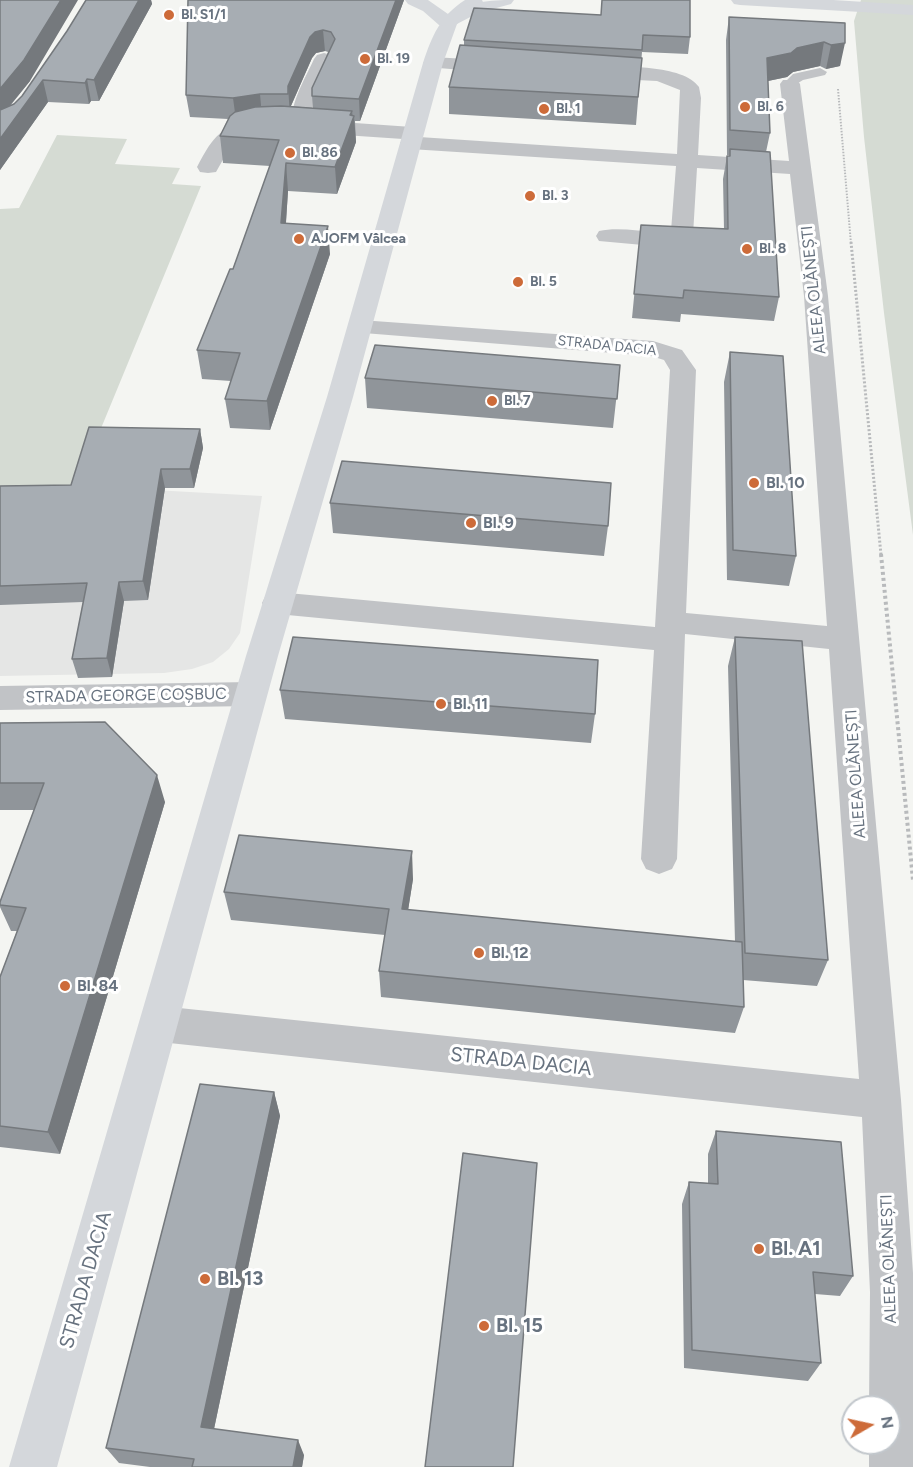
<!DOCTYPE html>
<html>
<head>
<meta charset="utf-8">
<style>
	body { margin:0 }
	#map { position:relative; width:913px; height:1467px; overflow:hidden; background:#f4f5f2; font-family:Figtree,sans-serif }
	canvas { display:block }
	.north { position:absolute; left:841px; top:1395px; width:60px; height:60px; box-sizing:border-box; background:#fff; border:2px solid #c2c7cc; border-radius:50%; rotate:81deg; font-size:16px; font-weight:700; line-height:24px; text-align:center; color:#67727f }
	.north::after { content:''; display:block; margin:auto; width:21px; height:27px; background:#cd6b39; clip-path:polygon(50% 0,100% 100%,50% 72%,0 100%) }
</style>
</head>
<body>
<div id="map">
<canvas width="913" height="1467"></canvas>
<div class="north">N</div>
</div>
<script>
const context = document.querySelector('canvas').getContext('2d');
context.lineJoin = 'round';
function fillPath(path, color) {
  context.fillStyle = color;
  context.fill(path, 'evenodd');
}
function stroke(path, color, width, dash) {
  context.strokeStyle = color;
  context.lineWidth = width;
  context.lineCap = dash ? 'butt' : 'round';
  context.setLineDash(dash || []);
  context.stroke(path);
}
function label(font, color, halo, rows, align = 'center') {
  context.font = font + ' Figtree,sans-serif';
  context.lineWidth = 6;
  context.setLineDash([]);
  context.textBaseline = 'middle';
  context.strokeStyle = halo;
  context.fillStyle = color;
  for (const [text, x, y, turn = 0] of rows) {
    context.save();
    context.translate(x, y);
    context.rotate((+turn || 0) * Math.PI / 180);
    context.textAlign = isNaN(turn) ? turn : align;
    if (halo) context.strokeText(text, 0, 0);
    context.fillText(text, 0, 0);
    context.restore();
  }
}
fillPath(new Path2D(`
	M 0,486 L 81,486 L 262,496 L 240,633 L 229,649 L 213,662 L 192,669 L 164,673 L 0,676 Z`), '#e5e6e5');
fillPath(new Path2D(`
	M 861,0 L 913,0 L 913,535 L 884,313 L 864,137 L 854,21 Z
	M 57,135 L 127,139 L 115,164 L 180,168 L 172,184 L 201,186 L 97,438 L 81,486 L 0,486 L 0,209 L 19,208 Z`), '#d5dbd3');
stroke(new Path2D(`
	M 838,89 L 851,244`), '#b8babc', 2, [1.5, 1.5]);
stroke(new Path2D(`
	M 851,242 L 881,555`), '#b8babc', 3, [2, 2]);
stroke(new Path2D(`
	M 881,554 L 913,880`), '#b8babc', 4, [3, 3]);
fillPath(new Path2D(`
	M 820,68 L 827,72 L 825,75 L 803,80 L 790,88 L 783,84 L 793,74 Z`), '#c1c3c6');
fillPath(new Path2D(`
	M 324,53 L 331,55 L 334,59 L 312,109 L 312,120 L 412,127 L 419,129 L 422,133 L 419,137 L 677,154 L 680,90 L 657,81 L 596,78 L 589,76 L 586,72 L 589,68 L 596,66 C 621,67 683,64 699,87 L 701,98 L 698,155 L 789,161 L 780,84 L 783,80 L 797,80 L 800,84 L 828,296 L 901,1100 L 913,1273 L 913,1467 L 869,1467 L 869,1443 L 889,1443 L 889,1407 L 869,1407 L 870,1292 L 862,1117 L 160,1042 L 146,1036 L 140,1024 L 146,1012 L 160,1006 L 859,1079 L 829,649 L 685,634 L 677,859 L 672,869 L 659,874 L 646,869 L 641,859 L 654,650 L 277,614 L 266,611 L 262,603 L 266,595 L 277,592 L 655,627 L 670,370 L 664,360 L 651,356 L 351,332 L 348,327 L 351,322 L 360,320 L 653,341 L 682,350 L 696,370 L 686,613 L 827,626 L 804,296 L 790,174 L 697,168 L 693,235 L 690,240 L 654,246 L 599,241 L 596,236 L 599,231 C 622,226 647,234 671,231 L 676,166 L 410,149 L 403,147 L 400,143 L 403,139 L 314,133 L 295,128 C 284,113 307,75 314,59 L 317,55 Z
	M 433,57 L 500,61 L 507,63 L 510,67 L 507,71 L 500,73 L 426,67 L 423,63 L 426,59 Z
	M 258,120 L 265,122 L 268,126 L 265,130 L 245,134 L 233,142 L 216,172 L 208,173 L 200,172 L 197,167 C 214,135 221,125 258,120 Z
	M 251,682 L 262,686 L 267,694 L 262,702 L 251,706 L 0,710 L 0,686 Z`), '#c1c3c6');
fillPath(new Path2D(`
	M 465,0 L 482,0 L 483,2 L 457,24 L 443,63 L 353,397 L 278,656 L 57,1467 L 9,1467 L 246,656 L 327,397 L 423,63 C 432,36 440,16 465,0 Z`), '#d4d7db');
fillPath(new Path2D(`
	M 405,0 L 428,0 L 448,14 C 472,2 487,0 514,0 L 511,4 L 478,13 L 455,25 L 445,26 L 439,25 L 423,11 L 408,4 Z
	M 731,0 L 833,0 L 913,5 L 913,15 L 740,5 L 734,4 Z`), '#d4d7db');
fillPath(new Path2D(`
	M 0,0 L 30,81 L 10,106 L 14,104 L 22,96 L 67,31 L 86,0 L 151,0 L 152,4 L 99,101 L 91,101 L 89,104 L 48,102 L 0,170 Z
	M 188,0 L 404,0 L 360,121 L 355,121 L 356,142 L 337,194 L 288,191 L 286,223 L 330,254 L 270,430 L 230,428 L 225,399 L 231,381 L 202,379 L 197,350 L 233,269 L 270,166 L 223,163 L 220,136 L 228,119 L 190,117 L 186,95 ZM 325,51 L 328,52 L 312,96 L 313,108 L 291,106 L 312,58 L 316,53 Z
	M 474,8 L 690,37 L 688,54 L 642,52 L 636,125 L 449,114 L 449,87 L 464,45 L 464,40 Z
	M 729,17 L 845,23 L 840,66 L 826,69 L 820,66 L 793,72 L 787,77 L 768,81 L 770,133 L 766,152 L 779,297 L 774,321 L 681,314 L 680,322 L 632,318 L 641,225 L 724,229 L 723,179 L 727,156 L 729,156 L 730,155 L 727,155 L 726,40 Z
	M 730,352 L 796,556 L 789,586 L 727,580 L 724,382 Z
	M 620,365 L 613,428 L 367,408 L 365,378 Z
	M 200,429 L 203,448 L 194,488 L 165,488 L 148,600 L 124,601 L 112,677 L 78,678 L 72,659 L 83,602 L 0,605 L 0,486 L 71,485 Z
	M 330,503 L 608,526 L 604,556 L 333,533 Z
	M 735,637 L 828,960 L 817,986 L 743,980 L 744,1007 L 735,1033 L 381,997 L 379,971 L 385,935 L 231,920 L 224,892 L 413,879 L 408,910 L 735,942 L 728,666 Z
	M 280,690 L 595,714 L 591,743 L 285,719 Z
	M 0,723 L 165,802 L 60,1154 L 0,1147 L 0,977 L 17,931 L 11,931 L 0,907 L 0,902 L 34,810 L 0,810 Z
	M 274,1092 L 280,1116 L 214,1429 L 304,1455 L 302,1467 L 150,1467 L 119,1463 L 106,1448 Z
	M 716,1131 L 853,1276 L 840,1296 L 815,1294 L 821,1363 L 808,1381 L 684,1368 L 682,1204 L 689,1182 L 708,1183 L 708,1154 Z`), '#90959a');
fillPath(new Path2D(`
	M 61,0 L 78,0 L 30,81 L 7,109 L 0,115 L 0,89 Z
	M 139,0 L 151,0 L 152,4 L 99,101 L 94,80 Z
	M 396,0 L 404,0 L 360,121 L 359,99 Z
	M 323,30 L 325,51 L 316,53 L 312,58 L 290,108 L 290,116 L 288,86 L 310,37 L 315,32 Z
	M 824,42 L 820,66 L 793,72 L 787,77 L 763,82 L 767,58 L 797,48 Z
	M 845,43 L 840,66 L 826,69 L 831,45 Z
	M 87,79 L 91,101 L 89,104 L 85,83 Z
	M 43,80 L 48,102 L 0,170 L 0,139 Z
	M 260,94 L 262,116 L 236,120 L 233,98 Z
	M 352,111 L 353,120 L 354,116 L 356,142 L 337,194 L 335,167 Z
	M 286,163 L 288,191 L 284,250 L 281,223 Z
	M 328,226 L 330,254 L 270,430 L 267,401 Z
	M 200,429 L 203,448 L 194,488 L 190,469 Z
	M 161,469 L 165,488 L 148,600 L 143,581 Z
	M 119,582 L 124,601 L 112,677 L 107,658 Z
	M 157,775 L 165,802 L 60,1154 L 48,1132 Z
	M 412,851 L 413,879 L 404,936 L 402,909 Z
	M 274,1092 L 280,1116 L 211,1443 L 201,1427 Z
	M 298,1440 L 304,1455 L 302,1467 L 293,1467 Z`), '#75797d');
const building = new Path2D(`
	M 0,0 L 61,0 L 24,60 L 0,89 Z
	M 86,0 L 139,0 L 94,80 L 87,79 L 85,83 L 43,80 L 0,139 L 0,110 L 14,104 L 22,96 L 67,31 Z
	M 188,0 L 396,0 L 359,99 L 312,96 L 312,88 L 335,39 L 331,32 L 323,30 L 315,32 L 310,37 L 288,86 L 288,94 L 260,94 L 233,98 L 186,95 Z
	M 602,0 L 690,0 L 690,37 L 643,35 L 642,50 L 464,40 L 474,8 L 601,15 Z
	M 729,17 L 845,23 L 845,43 L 831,45 L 824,42 L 797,48 L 791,53 L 767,58 L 770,133 L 730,130 Z
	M 460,45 L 642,58 L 638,97 L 449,87 Z
	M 281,106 L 352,111 L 350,115 L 354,116 L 335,167 L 286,163 L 281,223 L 328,226 L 267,401 L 225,399 L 240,353 L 197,350 L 230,269 L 233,269 L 279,140 L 220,136 L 230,116 L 235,112 L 255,107 Z
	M 730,149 L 770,152 L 779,297 L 684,290 L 683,298 L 634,294 L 641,225 L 728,229 L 727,156 L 730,156 Z
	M 375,345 L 620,365 L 617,399 L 365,378 Z
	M 730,352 L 783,356 L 796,556 L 733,550 Z
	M 89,427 L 200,429 L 190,469 L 161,469 L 143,581 L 119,582 L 107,658 L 72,659 L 87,583 L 0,586 L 0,486 L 71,485 Z
	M 342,461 L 611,483 L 608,526 L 330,503 Z
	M 293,637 L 598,660 L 595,714 L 280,690 Z
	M 735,637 L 802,641 L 828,960 L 745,953 Z
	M 105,722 L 157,775 L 48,1132 L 0,1126 L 0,977 L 26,908 L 0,905 L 0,902 L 44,783 L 0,783 L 0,723 Z
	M 239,835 L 412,851 L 402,909 L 742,942 L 744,1007 L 379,971 L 389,909 L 224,892 Z
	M 200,1084 L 274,1092 L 201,1427 L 298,1440 L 293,1467 L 192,1467 L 194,1459 L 106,1448 Z
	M 716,1131 L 841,1142 L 853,1276 L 813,1272 L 821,1363 L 692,1350 L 689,1182 L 718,1184 Z
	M 463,1153 L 537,1163 L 513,1467 L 425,1467 Z`);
fillPath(building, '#a7adb3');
stroke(building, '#75797d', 1.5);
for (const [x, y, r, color] of [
	[169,15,6,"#cd6b39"],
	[365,59,6,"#cd6b39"],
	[745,107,6,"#cd6b39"],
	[544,109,6,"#cd6b39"],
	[290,153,6,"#cd6b39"],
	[530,196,6,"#cd6b39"],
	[299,239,6,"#cd6b39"],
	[747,249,6,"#cd6b39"],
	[518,282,6,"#cd6b39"],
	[492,401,6,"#cd6b39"],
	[754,483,6,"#cd6b39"],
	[471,523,6,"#cd6b39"],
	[441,704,6,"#cd6b39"],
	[479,953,6,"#cd6b39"],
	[65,986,6,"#cd6b39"],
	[759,1249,6,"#cd6b39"],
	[205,1279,6,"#cd6b39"],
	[484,1326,6,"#cd6b39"]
]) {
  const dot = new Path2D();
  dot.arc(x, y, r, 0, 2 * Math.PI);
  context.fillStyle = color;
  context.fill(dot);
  stroke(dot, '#fff', 2);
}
label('bold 14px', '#67727f', '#fff', [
	["Bl. S1/1",181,15],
	["Bl. 19",377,59],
	["Bl. 6",757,107],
	["Bl. 1",556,109],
	["Bl. 86",302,153],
	["Bl. 3",542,196],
	["AJOFM Vâlcea",311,239],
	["Bl. 8",759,249],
	["Bl. 5",530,282],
	["Bl. 7",504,401]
], 'left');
label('14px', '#67727f', '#fff', [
	["STRADA DACIA",607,346,6]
]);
label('16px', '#67727f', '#fff', [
	["ALEEA OLĂNEȘTI",814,290,-96],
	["STRADA GEORGE COȘBUC",126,696,-1],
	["ALEEA OLĂNEȘTI",856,774,-94],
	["ALEEA OLĂNEȘTI",889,1259,-92]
]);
label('bold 16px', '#67727f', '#fff', [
	["Bl. 10",766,483],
	["Bl. 9",483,523],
	["Bl. 11",453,704],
	["Bl. 12",491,953],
	["Bl. 84",77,986]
], 'left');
label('20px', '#67727f', '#fff', [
	["STRADA DACIA",521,1062,6],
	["STRADA DACIA",86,1280,-74]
]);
label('bold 20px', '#67727f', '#fff', [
	["Bl. A1",771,1249],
	["Bl. 13",217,1279],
	["Bl. 15",496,1326]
], 'left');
</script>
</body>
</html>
